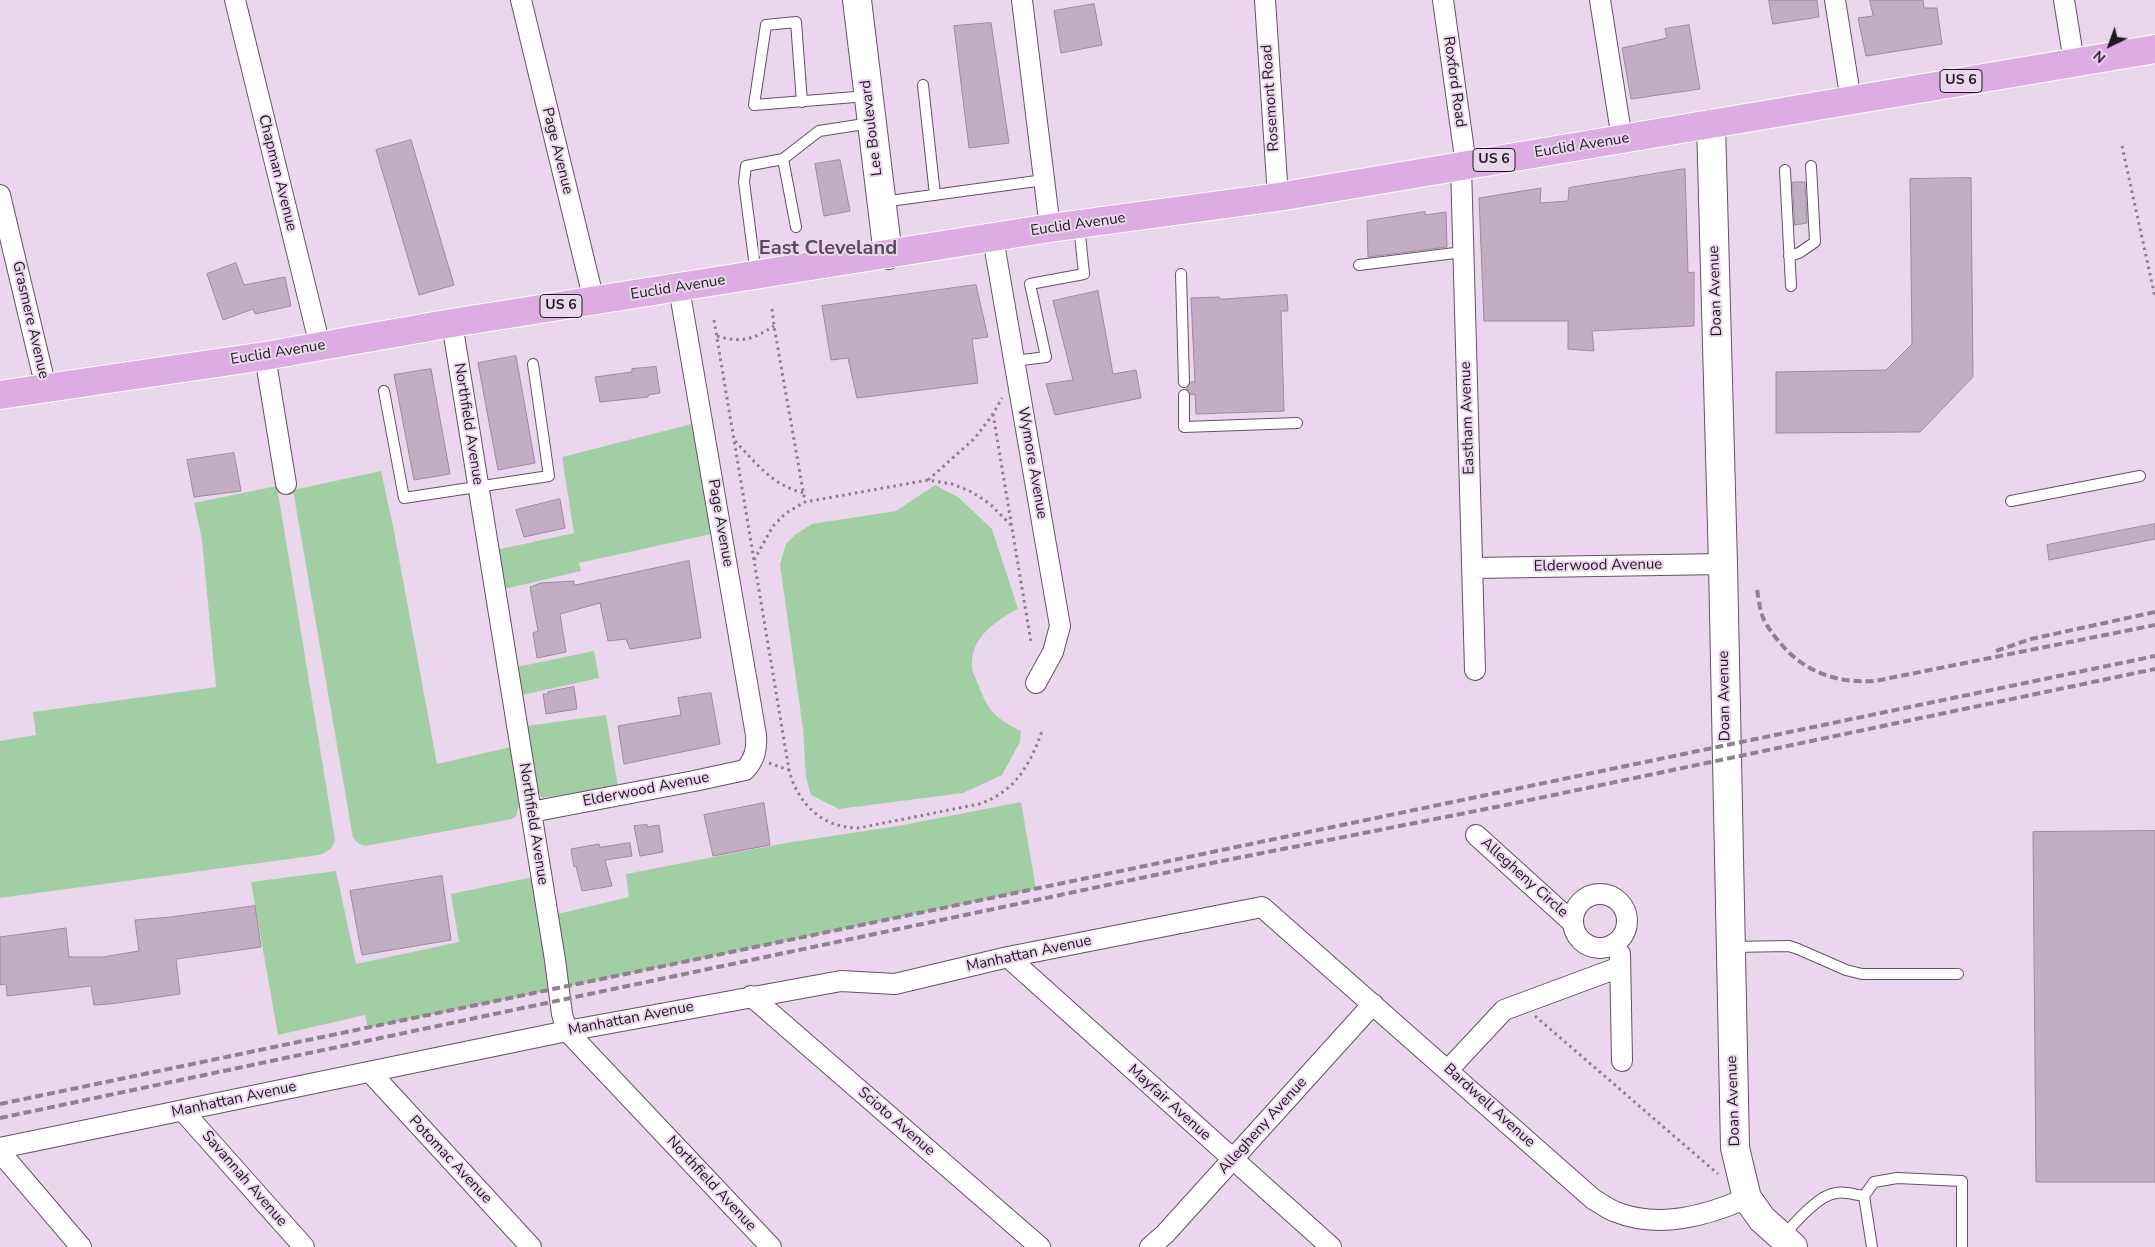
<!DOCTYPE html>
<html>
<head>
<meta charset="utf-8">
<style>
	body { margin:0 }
	#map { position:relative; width:2155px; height:1247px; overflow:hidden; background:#ebd7ed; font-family:"Nunito Sans",sans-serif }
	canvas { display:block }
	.north { position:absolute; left:2085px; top:20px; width:50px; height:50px; -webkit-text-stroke:4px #ebd7ed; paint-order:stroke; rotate:222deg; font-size:14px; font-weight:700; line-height:20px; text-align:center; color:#1f1820 }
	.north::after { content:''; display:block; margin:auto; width:18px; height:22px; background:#1f1820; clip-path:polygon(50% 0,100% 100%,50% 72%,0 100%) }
</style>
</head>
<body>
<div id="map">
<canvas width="2155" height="1247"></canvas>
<div class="north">N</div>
</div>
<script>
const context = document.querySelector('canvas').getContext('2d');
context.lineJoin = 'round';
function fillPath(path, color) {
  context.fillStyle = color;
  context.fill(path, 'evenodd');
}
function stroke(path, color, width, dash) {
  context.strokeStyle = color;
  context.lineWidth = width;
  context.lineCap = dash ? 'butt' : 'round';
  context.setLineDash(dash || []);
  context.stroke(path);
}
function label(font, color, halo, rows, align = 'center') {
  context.font = font + ' "Nunito Sans",sans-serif';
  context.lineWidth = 4;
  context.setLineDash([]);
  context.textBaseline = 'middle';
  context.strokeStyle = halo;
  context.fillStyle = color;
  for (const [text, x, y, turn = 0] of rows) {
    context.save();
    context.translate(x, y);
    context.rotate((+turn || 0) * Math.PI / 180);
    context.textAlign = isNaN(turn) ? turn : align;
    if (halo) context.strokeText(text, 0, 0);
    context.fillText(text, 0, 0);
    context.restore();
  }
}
fillPath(new Path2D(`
	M 692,424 L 711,534 L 579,563 L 581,571 L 504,589 L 496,550 L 574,533 L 562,457 Z
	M 381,471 L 393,526 L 437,764 L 511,747 L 519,805 L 516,816 L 512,819 L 365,846 L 359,844 L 353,838 L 293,490 Z
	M 935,485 L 958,497 L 992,529 L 1018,609 C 995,621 971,637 972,666 C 972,672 976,679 978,684 C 988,711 995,718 1021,731 L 1020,742 L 1002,775 L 963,793 L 839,809 L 811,795 L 806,778 L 803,729 L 780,564 L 786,544 L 796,534 L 812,524 L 896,511 Z
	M 277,486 L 335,840 C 333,849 327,852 319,855 L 0,898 L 0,741 L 36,735 L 33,712 L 216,687 L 202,540 L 194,503 Z
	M 594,651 L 599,678 L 522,695 L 517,667 Z
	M 606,715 L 618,787 L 542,798 L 537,789 L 527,726 Z
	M 1021,802 L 1036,889 L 368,1028 L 365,1015 L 278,1035 L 251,882 L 336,871 L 356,964 L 459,942 L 451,894 L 542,875 L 549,916 L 629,897 L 626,874 L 786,843 L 898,826 Z`), '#a2cea4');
const building = new Path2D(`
	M 1769,0 L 1817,0 L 1819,17 L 1773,24 Z
	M 1870,0 L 1923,0 L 1924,8 L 1937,8 L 1942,44 L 1866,56 L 1858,18 L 1873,16 Z
	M 1094,4 L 1102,45 L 1061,53 L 1054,11 Z
	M 991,23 L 1009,143 L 969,148 L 954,26 Z
	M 1689,25 L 1700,89 L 1631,99 L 1622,48 L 1667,38 L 1665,29 Z
	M 411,140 L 454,285 L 419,295 L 376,150 Z
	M 840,160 L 850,211 L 824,216 L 815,164 Z
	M 1685,169 L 1688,273 L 1694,272 L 1694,326 L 1592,331 L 1594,351 L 1568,349 L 1568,321 L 1484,321 L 1479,198 L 1541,188 L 1540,203 L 1568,201 L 1569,188 Z
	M 1971,178 L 1973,377 L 1920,432 L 1776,433 L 1776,372 L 1886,370 L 1912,344 L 1910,179 Z
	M 1793,182 L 1805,182 L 1807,223 L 1795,225 Z
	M 1425,212 L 1425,215 L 1446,212 L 1447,247 L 1368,257 L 1367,221 Z
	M 236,263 L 244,285 L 285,277 L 291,306 L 255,314 L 253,309 L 223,320 L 207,274 Z
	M 976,285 L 988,337 L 972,339 L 978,383 L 857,398 L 848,358 L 831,360 L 822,306 Z
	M 1098,291 L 1113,374 L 1136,370 L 1141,398 L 1055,415 L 1046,384 L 1073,380 L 1053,301 Z
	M 1287,295 L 1288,311 L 1281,311 L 1284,411 L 1196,414 L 1195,394 L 1191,395 L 1186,388 L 1191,382 L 1195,382 L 1191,298 L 1219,297 L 1221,299 Z
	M 516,356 L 535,463 L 498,470 L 478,363 Z
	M 656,367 L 660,393 L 648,395 L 648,397 L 600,402 L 595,377 L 632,372 L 632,369 Z
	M 431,369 L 450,474 L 414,480 L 394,375 Z
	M 234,453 L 241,491 L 194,497 L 187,460 Z
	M 560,499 L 565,528 L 524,537 L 516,510 Z
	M 2155,524 L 2155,539 L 2049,560 L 2047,545 Z
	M 689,561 L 701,638 L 630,649 L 626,639 L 608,641 L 600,603 L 560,614 L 566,652 L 537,658 L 533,633 L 538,631 L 530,587 L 541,583 L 574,581 L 574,585 Z
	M 574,687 L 577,709 L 546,714 L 543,694 L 548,694 L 548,692 Z
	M 711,693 L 720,744 L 624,764 L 618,726 L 681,715 L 678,698 Z
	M 764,803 L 770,845 L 713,856 L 704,815 Z
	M 647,825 L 647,827 L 659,825 L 663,852 L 640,856 L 634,826 Z
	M 2155,831 L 2155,1182 L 2036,1182 L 2033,832 Z
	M 630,843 L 632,856 L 605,860 L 612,886 L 582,891 L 576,866 L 574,867 L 571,849 L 599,844 L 600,847 Z
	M 442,876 L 451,940 L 362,955 L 350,891 Z
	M 255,906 L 261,947 L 176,959 L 180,994 L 110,1004 L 94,1005 L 91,986 L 7,996 L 6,984 L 0,985 L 0,937 L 66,928 L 69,957 L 103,957 L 139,951 L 135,920 L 171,917 Z`);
fillPath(building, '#c1aec3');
stroke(building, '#9d8a9e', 1);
const lane = new Path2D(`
	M 923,85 L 935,195
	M 802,102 L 796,22 L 766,25 L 754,105 L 868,96
	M 783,159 L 796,227
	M 1785,170 L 1791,286
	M 882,202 L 1044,180
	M 1789,256 L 1799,253 L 1815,242 L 1811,166
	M 1359,265 L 1463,252
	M 1181,274 L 1184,382
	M 756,275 L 744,182 L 746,166 L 783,159 L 819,131 L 871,123
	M 1014,361 L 1046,357 L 1030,284 L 1084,274 L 1079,225
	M 384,391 L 404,498 L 549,476 L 533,364
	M 1184,395 L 1184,427 L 1297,423
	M 2011,501 L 2140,476
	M 1731,947 L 1789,946 L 1798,949 L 1846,970 L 1862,974 L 1958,974
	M 1782,1237 C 1795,1223 1818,1195 1836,1193 C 1845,1191 1855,1195 1864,1196
	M 1872,1247 L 1864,1196 L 1874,1182 L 1897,1178 L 1962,1181 L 1962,1247`);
const street = new Path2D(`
	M 235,0 L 320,346
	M 521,0 L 594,301
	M 1022,0 L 1050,228
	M 1265,0 L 1278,197
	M 1443,0 L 1466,165
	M 1600,0 L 1622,139
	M 1835,0 L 1851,101
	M 2064,0 L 2074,62
	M 1461,166 L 1475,670
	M 0,195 L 46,388
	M 993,238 L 1060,626 L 1053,652 L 1036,683
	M 452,323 L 555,960 L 562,1014 L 567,1031 L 771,1247
	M 265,356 L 286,484
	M 1473,568 L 1723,564
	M 531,812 L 694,781 L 745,770 C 755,759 757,749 756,735 L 679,288
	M 1476,835 L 1572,922
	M1573 921a27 27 0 1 1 54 0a27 27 0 1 1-54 0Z
	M 1620,954 L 1622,1061
	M 1008,957 L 1331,1247
	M 751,996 L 1040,1247
	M 1448,1070 L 1504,1010 L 1620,967
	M 370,1072 L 531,1247
	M 183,1111 L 304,1247
	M 0,1148 L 567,1031 L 841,981 L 895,984 L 1008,957 L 1262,907 L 1593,1199 C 1600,1203 1608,1209 1616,1212 C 1659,1229 1706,1216 1747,1198
	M 0,1152 L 81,1247
	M 1150,1247 L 1165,1234 L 1373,1004`);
const secondary = new Path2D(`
	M 857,0 L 888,255
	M 1711,124 L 1723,564 L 1735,1148 L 1747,1198 L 1762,1219 L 1793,1247`);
const primary = new Path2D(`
	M 0,395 L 265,356 L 452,323 L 1050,228 L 1278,197 L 2155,49`);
stroke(lane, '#635264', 12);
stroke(street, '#635264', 22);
stroke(secondary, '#635264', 30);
stroke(primary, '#fff', 30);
stroke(new Path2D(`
	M 2122,146 L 2155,297
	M 772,309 L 774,326 L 805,502
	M 714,320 L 789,770 C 798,804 822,828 859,828 L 979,804 C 1015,792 1030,765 1042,731
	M 717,336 C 741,343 752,340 774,326
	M 993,414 L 1031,642
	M 735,441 C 756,463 773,486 804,493
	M 928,480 L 975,438 L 993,414 L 1002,398
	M 754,560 L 773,526 L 786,513 L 805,502 L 928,480 L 952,484 L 972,492 L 990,504 L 1012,526
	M 769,763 L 789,770
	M 1535,1016 L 1718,1174`), '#8b7d8c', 3, [2.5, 4]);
stroke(lane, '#fff', 10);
stroke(street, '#fff', 20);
stroke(secondary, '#fff', 28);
stroke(primary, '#ddace3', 28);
stroke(new Path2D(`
	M 1757,590 C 1759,600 1760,612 1764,620 C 1769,630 1776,638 1782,645 C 1807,674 1839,683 1875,681 L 2155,625
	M 1996,651 L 2031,639 L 2155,612
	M 0,1104 L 2155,656
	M 0,1118 L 1217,862 L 1501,806 L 2155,669`), '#8f8190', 4, [8, 4]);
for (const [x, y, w] of [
	[1961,81,42],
	[1494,160,42],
	[561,306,42]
]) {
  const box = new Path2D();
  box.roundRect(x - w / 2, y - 11.5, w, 23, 4);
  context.fillStyle = '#ebd7ed';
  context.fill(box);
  stroke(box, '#1f1820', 1);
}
label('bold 14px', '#1f1820', null, [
	["US 6",1961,81],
	["US 6",1494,160],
	["US 6",561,306]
]);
label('15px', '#1f1820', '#ebd7ed', [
	["Roxford Road",1454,82,82],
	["Rosemont Road",1271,98,-94],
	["Lee Boulevard",872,128,-97],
	["Euclid Avenue",1582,146,-9],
	["Page Avenue",557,151,76],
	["Chapman Avenue",277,173,76],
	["Euclid Avenue",1078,225,-8],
	["Euclid Avenue",678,288,-9],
	["Doan Avenue",1716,291,-92],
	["Grasmere Avenue",30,320,77],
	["Euclid Avenue",278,353,-9],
	["Eastham Avenue",1468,418,-92],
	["Northfield Avenue",468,424,81],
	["Wymore Avenue",1032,463,80],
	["Page Avenue",720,523,80],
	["Elderwood Avenue",1598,566,-1],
	["Doan Avenue",1725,696,-91],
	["Elderwood Avenue",646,790,-11],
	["Northfield Avenue",533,824,81],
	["Allegheny Circle",1524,878,42],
	["Manhattan Avenue",1029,954,-12],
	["Manhattan Avenue",631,1019,-11],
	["Manhattan Avenue",234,1100,-12],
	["Doan Avenue",1734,1101,-92],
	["Mayfair Avenue",1169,1103,42],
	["Bardwell Avenue",1489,1106,42],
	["Scioto Avenue",896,1122,41],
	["Allegheny Avenue",1263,1126,-48],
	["Potomac Avenue",450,1160,47],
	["Savannah Avenue",244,1179,49],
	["Northfield Avenue",711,1184,47]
]);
label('bold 20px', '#5b4a5d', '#ebd7ed', [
	["East Cleveland",828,249]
]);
</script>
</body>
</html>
